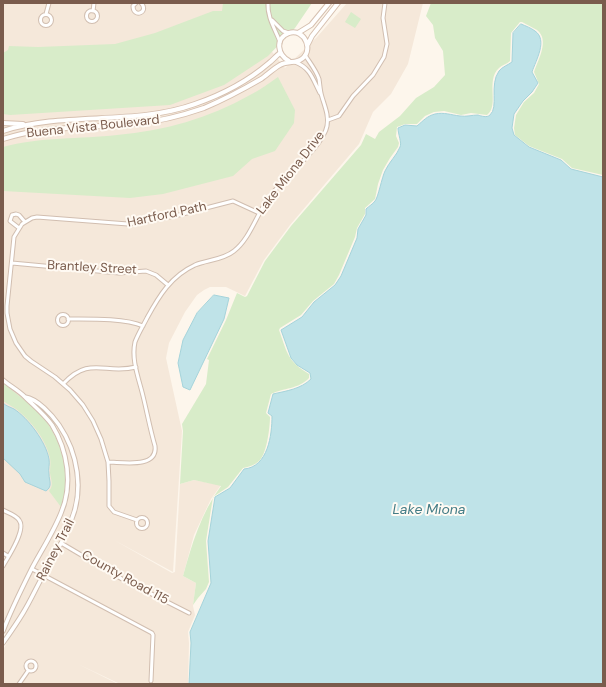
<!DOCTYPE html>
<html>
<head>
<meta charset="utf-8">
<style>
	body { margin:0 }
	#map { position:relative; width:606px; height:687px; overflow:hidden; background:#fdf6ec; font-family:"DM Sans",sans-serif }
	canvas { display:block }
	.frame { position:absolute; inset:0; border:4px solid #7a5c4d; pointer-events:none }
</style>
</head>
<body>
<div id="map">
<canvas width="606" height="687"></canvas>
<div class="frame"></div>
</div>
<script>
const context = document.querySelector('canvas').getContext('2d');
context.lineJoin = 'round';
function fillPath(path, color) {
  context.fillStyle = color;
  context.fill(path, 'evenodd');
}
function stroke(path, color, width, dash) {
  context.strokeStyle = color;
  context.lineWidth = width;
  context.lineCap = dash ? 'butt' : 'round';
  context.setLineDash(dash || []);
  context.stroke(path);
}
function label(font, color, halo, rows, align = 'center') {
  context.font = font + ' "DM Sans",sans-serif';
  context.lineWidth = 4;
  context.setLineDash([]);
  context.textBaseline = 'middle';
  context.strokeStyle = halo;
  context.fillStyle = color;
  for (const [text, x, y, turn = 0] of rows) {
    context.save();
    context.translate(x, y);
    context.rotate((+turn || 0) * Math.PI / 180);
    context.textAlign = isNaN(turn) ? turn : align;
    if (halo) context.strokeText(text, 0, 0);
    context.fillText(text, 0, 0);
    context.restore();
  }
}
fillPath(new Path2D(`
	M 3,3 L 233,3 L 285,68 L 317,37 L 347,3 L 423,3 L 408,64 L 391,94 L 373,112 L 359,144 L 290,225 L 264,260 L 245,296 L 226,287 L 210,287 L 204,290 L 197,295 L 185,312 L 169,343 L 166,358 L 182,431 L 173,572 L 114,540 L 172,573 L 175,572 L 180,484 L 194,480 L 221,485 L 211,499 L 194,535 L 183,576 L 196,583 L 193,606 L 195,615 L 188,632 L 189,643 L 188,684 L 120,684 L 78,664 L 118,684 L 3,684 L 3,650 L 12,633 L 29,608 L 69,532 L 75,518 L 72,515 L 65,530 L 21,613 L 7,634 L 4,633 L 15,607 L 33,570 L 55,532 L 65,509 L 62,507 L 51,530 L 30,568 L 3,624 Z`), '#f5e8da');
fillPath(new Path2D(`
	M 223,3 L 312,3 L 295,28 L 268,56 L 224,85 L 170,105 L 10,115 L 3,114 L 3,53 L 8,50 L 9,46 L 38,47 L 115,44 L 155,33 L 213,11 L 222,11 Z
	M 431,3 L 603,3 L 603,175 L 572,168 L 562,159 L 529,146 L 515,135 L 514,128 L 516,115 L 524,102 L 534,93 L 539,84 L 534,72 C 538,60 550,40 537,30 C 532,27 527,25 522,22 L 520,22 L 511,33 L 510,61 C 507,64 502,65 499,68 C 485,81 500,105 487,115 L 471,113 L 461,115 L 444,111 L 434,112 L 425,116 L 417,124 L 405,124 L 397,127 L 396,136 L 399,143 L 398,147 L 390,158 L 383,170 L 378,184 L 375,199 L 365,208 L 365,214 L 357,228 L 355,237 L 339,275 L 334,284 L 313,301 L 301,315 L 280,328 L 279,330 C 287,352 287,361 309,374 L 309,378 C 299,389 283,388 271,394 L 266,413 L 270,417 C 270,427 267,452 260,460 C 255,465 249,467 243,468 L 228,487 L 213,497 L 206,541 L 209,582 L 206,589 L 198,598 L 193,605 L 196,583 L 183,576 C 192,544 201,513 221,486 L 194,480 L 180,484 L 183,431 L 182,424 L 206,384 L 209,360 L 207,359 L 226,320 L 237,293 L 245,297 L 247,296 L 265,261 L 291,226 L 361,145 L 366,134 L 375,139 L 379,132 L 400,116 L 416,98 L 434,87 L 445,75 L 443,51 L 435,38 L 433,25 L 426,16 Z
	M 351,12 L 361,19 L 355,28 L 345,22 Z
	M 278,77 L 295,110 L 294,123 L 275,151 L 252,159 L 233,176 L 163,194 L 130,198 L 3,191 L 3,147 C 39,137 81,139 117,135 C 164,131 209,118 250,95 C 260,90 269,83 278,77 Z
	M 3,382 C 15,394 29,402 40,414 C 62,438 72,475 61,507 L 49,491 C 54,486 51,480 50,473 C 50,468 51,463 50,458 C 46,439 31,421 16,409 C 12,406 7,404 3,401 Z`), '#d8ecc9');
const water = new Path2D(`
	M 521,24 C 526,26 531,28 535,31 C 548,40 536,60 532,72 L 538,83 L 532,92 L 523,101 L 514,114 L 512,128 L 514,135 L 529,147 L 561,160 L 571,169 L 603,177 L 603,684 L 189,684 L 191,643 L 190,632 L 211,583 L 208,541 L 215,497 L 230,488 L 244,469 C 268,467 272,435 272,416 L 268,413 L 273,394 C 286,391 301,389 311,379 L 310,373 L 297,365 L 291,358 L 281,330 L 302,317 L 314,302 L 335,285 L 341,276 L 357,238 L 358,229 L 366,215 L 366,209 C 369,206 373,204 375,201 C 378,198 382,177 385,171 C 389,162 397,155 400,147 C 402,143 398,134 398,128 L 405,125 L 417,126 C 423,121 427,116 435,114 C 444,112 451,115 460,116 C 466,117 472,115 478,115 C 481,116 487,118 490,115 C 499,107 489,85 499,71 C 502,67 508,65 512,62 L 513,33 Z
	M 214,295 L 229,298 L 224,319 L 190,390 L 183,387 L 178,363 L 183,340 L 197,313 Z
	M 3,403 C 6,406 10,407 14,409 C 28,418 46,442 49,459 C 50,464 48,469 49,474 C 49,481 53,486 46,491 L 25,482 L 20,474 L 3,458 Z`);
fillPath(water, '#bfe3e8');
stroke(water, '#a5d3da', 1);
const minor = new Path2D(`
	M 136,3 L 133,6 C 133,19 150,12 141,3
	M 268,3 C 267,17 275,29 280,42
	M86.5 16a5.5 5.5 0 1 1 11 0a5.5 5.5 0 1 1-11 0Z
	M 93,11 L 94,3
	M 46,14 L 49,3
	M40.5 20a5.5 5.5 0 1 1 11 0a5.5 5.5 0 1 1-11 0Z
	M 272,20 L 283,31 L 289,33
	M 295,62 C 311,68 313,80 320,93
	M 328,120 L 339,116 L 353,96 L 373,75 L 384,57 L 387,44 L 383,18 L 385,3
	M 19,228 L 10,221 L 12,215 L 16,214 L 19,215 L 25,222
	M 12,263 L 119,273 L 146,271 L 156,275 L 168,285
	M57.5 320a5.5 5.5 0 1 1 11 0a5.5 5.5 0 1 1-11 0Z
	M 68,319 C 89,319 125,318 143,326
	M 63,384 C 90,355 105,375 136,367
	M 108,462 C 122,462 158,469 155,446 C 150,429 147,412 143,396 C 139,379 131,360 135,342 C 138,334 143,326 147,318 C 159,296 171,276 195,265 C 207,260 223,260 234,251 C 250,239 257,213 270,196 C 283,179 324,145 327,126 C 329,116 325,107 322,97 C 320,91 320,85 319,79 C 316,70 310,63 305,55
	M 3,510 C 8,513 16,515 19,520 C 27,529 8,557 3,566
	M136.5 523a5.5 5.5 0 1 1 11 0a5.5 5.5 0 1 1-11 0Z
	M 137,520 L 114,512 L 109,506 L 109,481 L 108,462 L 101,439 L 93,421 L 83,405 L 70,390 L 55,377 L 31,361 L 25,356 L 16,343 L 10,329 L 7,313 L 7,306 L 14,237 L 22,224 L 32,218 L 37,217 L 128,224 L 175,216 L 233,201 L 259,213
	M 61,543 L 122,579 L 189,613
	M 3,553 L 8,556
	M 32,569 L 152,633 L 153,635 L 151,681
	M26 666a5 5 0 1 1 10 0a5 5 0 1 1-10 0Z
	M 19,684 L 28,671`);
const tertiary = new Path2D(`
	M 3,380 C 10,386 18,390 25,397 C 34,406 44,414 52,425 C 68,451 73,485 61,513 C 53,533 41,551 31,570 C 21,590 11,610 3,631
	M 3,643 C 10,633 17,623 23,613 C 31,600 37,586 45,572 C 54,556 65,539 71,521 C 84,490 78,453 59,425 C 52,415 38,399 25,397`);
const secondary = new Path2D(`
	M 298,33 L 311,25 L 329,3
	M 308,44 L 312,36 L 338,3
	M 3,123 L 23,124
	M 3,131 C 65,111 134,126 195,104 C 221,95 248,81 269,63 C 273,60 276,56 280,53
	M 3,139 C 13,136 23,133 33,132 C 66,126 99,127 133,124 C 156,122 181,116 204,108 C 223,100 242,90 261,79 C 267,75 273,69 280,65 C 288,61 295,63 300,60 C 315,52 305,28 289,33 C 274,39 278,55 289,61`);
stroke(minor, '#d1beb0', 5);
stroke(tertiary, '#d1beb0', 5.5);
stroke(secondary, '#d6c0b0', 6);
stroke(minor, '#fff', 3);
stroke(tertiary, '#fff', 3.5);
stroke(secondary, '#fff', 4);
label('13px', '#7a5c4d', '#fffaf3', [
	["Buena Vista Boulevard",93,127,-6],
	["Lake Miona Drive",291,173,-52],
	["Hartford Path",167,215,-12],
	["Brantley Street",92,268,3],
	["Rainey Trail",56,550,-63],
	["County Road 115",125,578,29]
]);
label('italic 14px', '#437c86', '#fffaf3', [
	["Lake Miona",429,510]
]);
</script>
</body>
</html>
